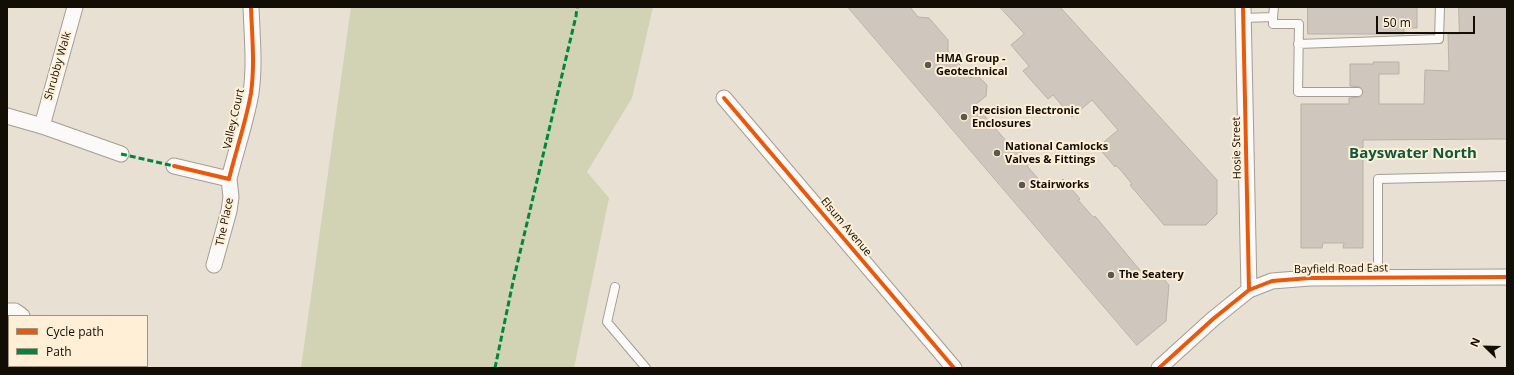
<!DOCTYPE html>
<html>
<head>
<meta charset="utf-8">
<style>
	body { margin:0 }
	#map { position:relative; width:1514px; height:375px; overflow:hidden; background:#e8e0d2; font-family:"Open Sans",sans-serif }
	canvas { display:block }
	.frame { position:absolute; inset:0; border:8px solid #120d05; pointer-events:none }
	.legend { position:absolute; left:8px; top:315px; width:140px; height:52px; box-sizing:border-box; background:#feefd6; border:1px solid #a09582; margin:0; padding:5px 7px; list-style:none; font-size:12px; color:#120d05 }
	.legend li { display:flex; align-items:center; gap:8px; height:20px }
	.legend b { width:20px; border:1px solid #a09582 }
	.north { position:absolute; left:1466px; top:327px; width:40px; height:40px; -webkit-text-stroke:3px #feefd6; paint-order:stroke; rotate:293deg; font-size:11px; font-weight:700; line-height:16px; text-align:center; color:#120d05 }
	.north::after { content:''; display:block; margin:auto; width:14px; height:18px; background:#120d05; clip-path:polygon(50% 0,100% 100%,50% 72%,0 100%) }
	.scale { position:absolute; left:1376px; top:16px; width:99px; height:18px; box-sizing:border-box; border:2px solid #120d05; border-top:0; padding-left:5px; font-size:12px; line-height:14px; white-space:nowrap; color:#120d05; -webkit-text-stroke:3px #feefd6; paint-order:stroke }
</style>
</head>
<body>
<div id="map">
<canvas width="1514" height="375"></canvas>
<div class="frame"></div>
<ul class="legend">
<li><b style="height:5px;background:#e8590c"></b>Cycle path</li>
<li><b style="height:5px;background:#00873e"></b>Path</li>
</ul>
<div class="north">N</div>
<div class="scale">50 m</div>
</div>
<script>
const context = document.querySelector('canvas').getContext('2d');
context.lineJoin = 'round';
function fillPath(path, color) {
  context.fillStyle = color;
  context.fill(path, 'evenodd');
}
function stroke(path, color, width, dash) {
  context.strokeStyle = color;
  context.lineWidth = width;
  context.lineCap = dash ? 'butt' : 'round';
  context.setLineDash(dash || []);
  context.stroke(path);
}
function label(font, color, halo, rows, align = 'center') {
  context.font = font + ' "Open Sans",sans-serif';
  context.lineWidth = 4;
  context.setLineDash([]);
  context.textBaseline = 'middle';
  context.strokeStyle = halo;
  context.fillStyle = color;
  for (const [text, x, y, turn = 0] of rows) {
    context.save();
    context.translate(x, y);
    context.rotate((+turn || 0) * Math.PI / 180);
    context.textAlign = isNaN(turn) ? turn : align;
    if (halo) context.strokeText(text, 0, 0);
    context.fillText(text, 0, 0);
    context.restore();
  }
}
fillPath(new Path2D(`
	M 351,7 L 653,7 L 632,98 L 587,172 L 609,198 L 574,368 L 301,368 Z`), '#d1d3b4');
const building = new Path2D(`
	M 848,7 L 910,7 L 918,17 L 929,18 L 948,40 L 948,51 L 971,78 L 976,74 L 987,85 L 986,96 L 975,105 L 1014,150 L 1017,147 L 1030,162 L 1027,166 L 1049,191 L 1063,179 L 1080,199 L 1078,200 L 1094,218 L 1095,216 L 1148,280 L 1157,271 L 1169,285 L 1166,321 L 1137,345 Z
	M 1000,7 L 1060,7 L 1217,180 L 1217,214 L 1206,225 L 1164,225 L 1130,185 L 1132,184 L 1124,174 L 1116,165 L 1115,167 L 1098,147 L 1118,130 L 1092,100 L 1072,117 L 1053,95 L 1048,99 L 1023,71 L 1029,66 L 1011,45 L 1024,34 Z
	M 1308,7 L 1417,7 L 1417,28 L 1404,28 L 1404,34 L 1308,34 Z
	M 1459,7 L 1507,7 L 1507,139 L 1363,140 L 1363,248 L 1343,248 L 1344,243 L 1323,243 L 1322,248 L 1301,248 L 1301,104 L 1349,104 L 1349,98 L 1360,97 L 1363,92 L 1360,87 L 1350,86 L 1350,64 L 1374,64 L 1373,62 L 1399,62 L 1399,74 L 1379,74 L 1379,104 L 1424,104 L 1425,70 L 1449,71 L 1448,34 L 1459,34 Z`);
fillPath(building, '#cfc7be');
stroke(building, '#b9b1a8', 1);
const service = new Path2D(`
	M 1273,17 L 1274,7
	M 1243,18 L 1273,17 L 1273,24 L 1299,24 L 1298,92 L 1358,92
	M 1298,44 L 1439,39 L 1440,7
	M 1378,277 L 1378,179 L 1507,176
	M 615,287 L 607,322 L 646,368`);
const minor = new Path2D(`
	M 1243,7 L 1249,290
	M 724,98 L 954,368
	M 7,116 L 42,126 L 121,154
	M 42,126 L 75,7
	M 174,166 L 229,179 C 236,150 246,122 251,93 C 255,64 252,36 251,7
	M 214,265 L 229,211 L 231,197 L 229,179
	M 7,311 L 15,311 L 22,316
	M 99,366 L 102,368
	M 1159,368 L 1213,319 L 1249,290 L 1272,281 L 1310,278 L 1507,277`);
stroke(service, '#a39d93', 10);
stroke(minor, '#a39d93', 17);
stroke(service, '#fcfaf8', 8);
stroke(minor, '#fcfaf8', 15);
stroke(new Path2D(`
	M 121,154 L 174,166
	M 495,368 L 513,282 L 576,16 L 577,7`), '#00873e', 3, [6, 3]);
stroke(new Path2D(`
	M 1243,7 L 1249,290
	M 724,98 L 954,368
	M 174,166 L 229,179 C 236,150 246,122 251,93 C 255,64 252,36 251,7
	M 1159,368 L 1213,319 L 1249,290 L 1272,281 L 1310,278 L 1507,277`), '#e8590c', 4);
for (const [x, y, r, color] of [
	[928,65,4,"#5d574d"],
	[964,117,4,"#5d574d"],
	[997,153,4,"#5d574d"],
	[1022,185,4,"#5d574d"],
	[1111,275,4,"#5d574d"]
]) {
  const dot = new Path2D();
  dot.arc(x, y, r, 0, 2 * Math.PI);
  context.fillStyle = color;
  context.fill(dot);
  stroke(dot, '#feefd6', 1.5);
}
label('bold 11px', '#120d05', '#feefd6', [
	["HMA Group -",936,59],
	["Geotechnical",936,72],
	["Precision Electronic",972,111],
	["Enclosures",972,124],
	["National Camlocks",1005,147],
	["Valves & Fittings",1005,160],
	["Stairworks",1030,185],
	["The Seatery",1119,275]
], 'left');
label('11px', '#120d05', '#feefd6', [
	["Shrubby Walk",58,66,-74],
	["Valley Court",234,119,-77],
	["Hosie Street",1237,148,-91],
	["The Place",225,222,-78],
	["Elsum Avenue",846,227,50],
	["Bayfield Road East",1341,269,-1]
]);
label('bold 15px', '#0e583f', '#feefd6', [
	["Bayswater North",1413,154]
]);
</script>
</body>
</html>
